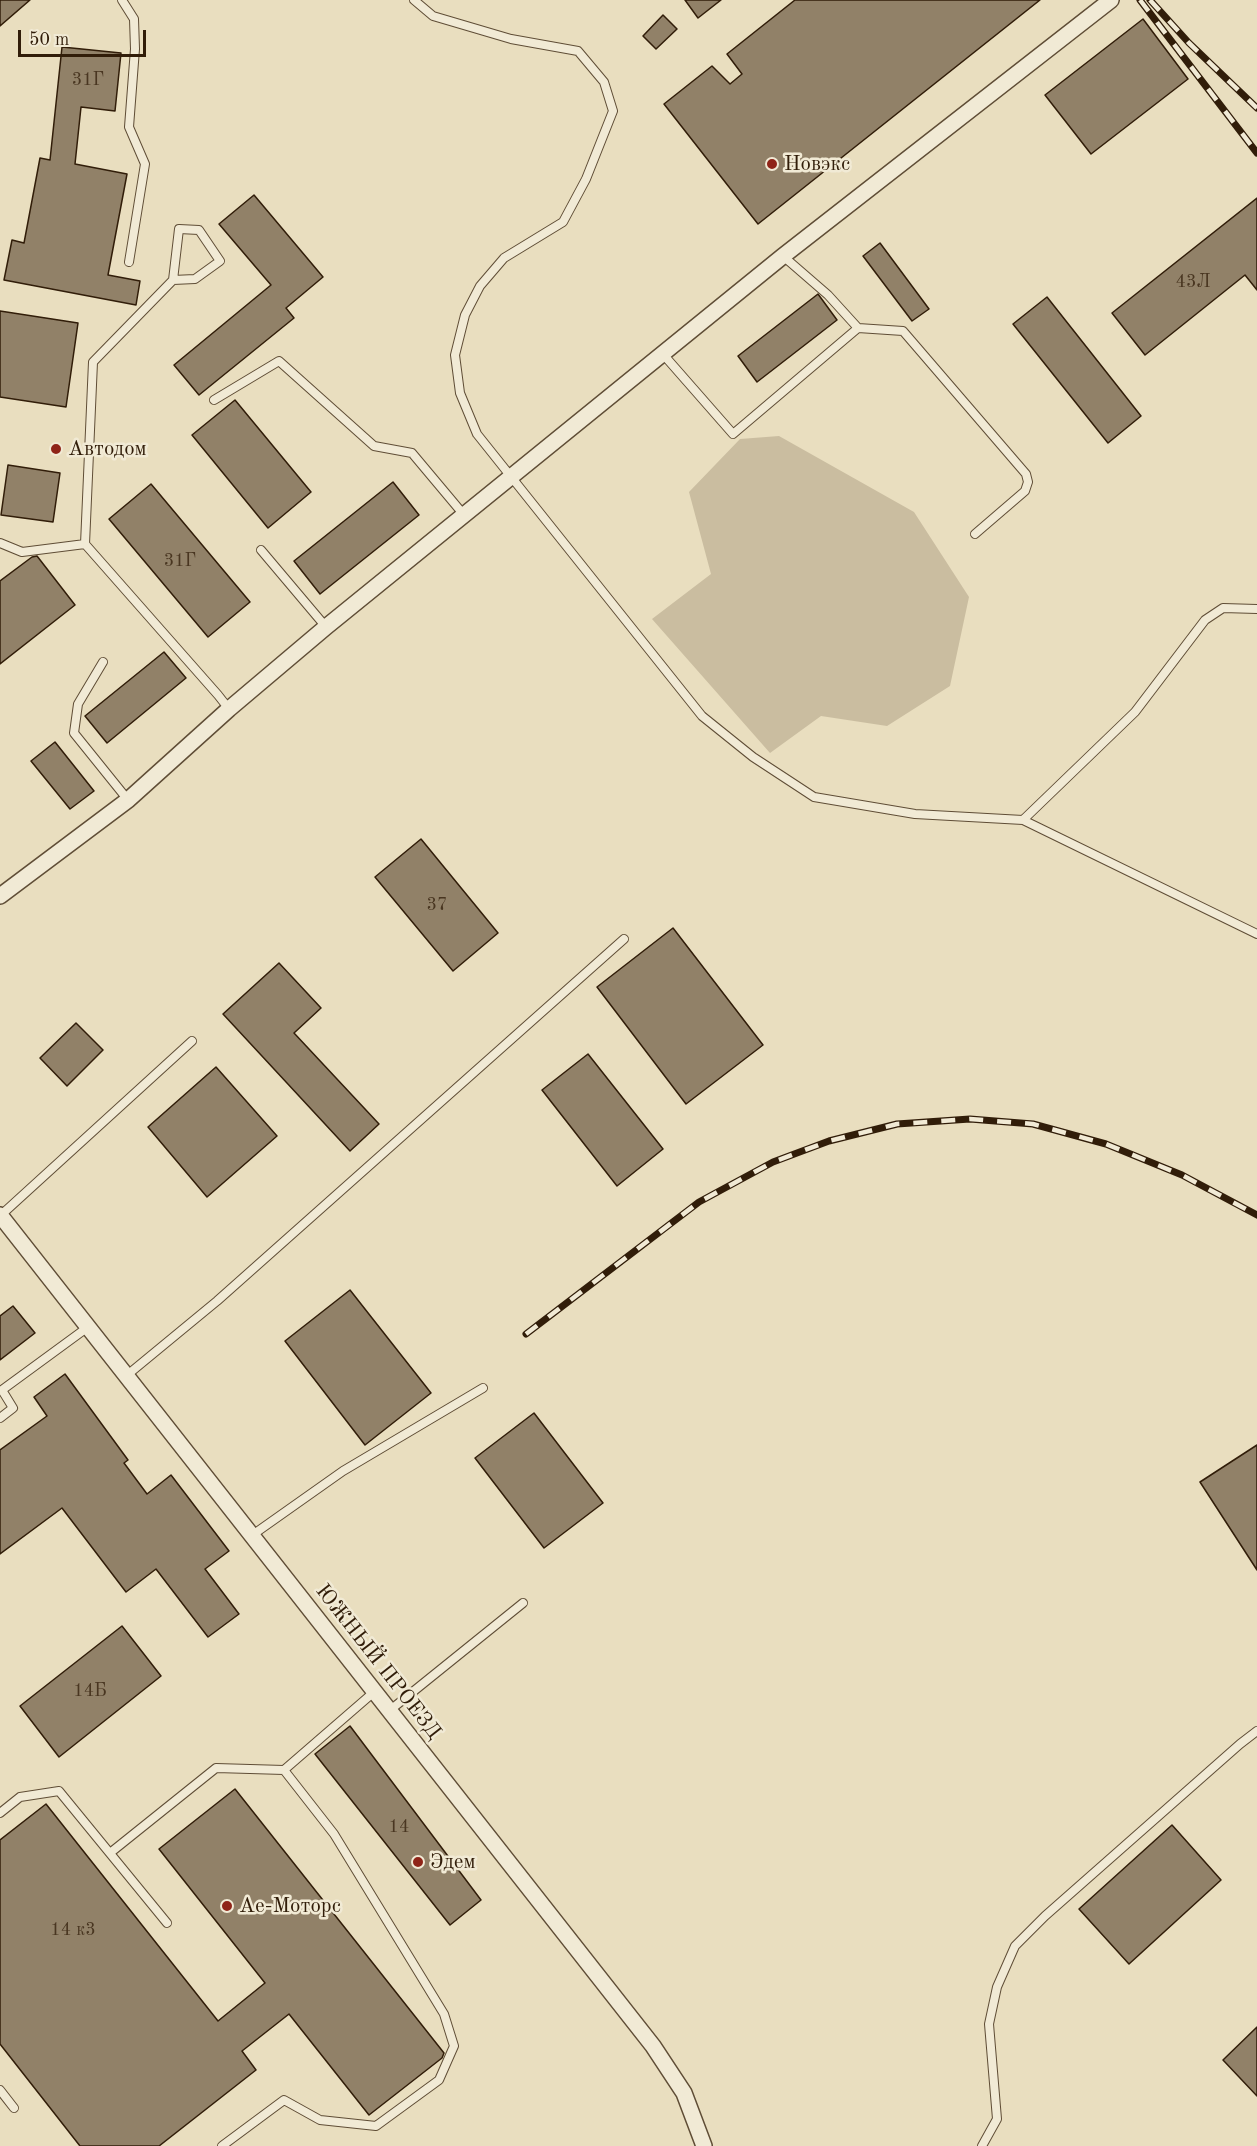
<!DOCTYPE html>
<html>
<head>
<meta charset="utf-8">
<style>
	body { margin:0 }
	#map { position:relative; width:1257px; height:2146px; overflow:hidden; background:#e9debf; font-family:"Old Standard TT",serif }
	canvas { display:block }
	.scale { position:absolute; left:18px; top:30px; width:128px; height:27px; box-sizing:border-box; border:3px solid #311d09; border-top:0; padding-left:8px; font-size:18px; line-height:21px; white-space:nowrap; color:#311d09; -webkit-text-stroke:4px #f1ead5; paint-order:stroke }
</style>
</head>
<body>
<div id="map">
<canvas width="1257" height="2146"></canvas>
<div class="scale">50 m</div>
</div>
<script>
const context = document.querySelector('canvas').getContext('2d');
context.lineJoin = 'round';
function fillPath(path, color) {
  context.fillStyle = color;
  context.fill(path, 'evenodd');
}
function stroke(path, color, width, dash) {
  context.strokeStyle = color;
  context.lineWidth = width;
  context.lineCap = dash ? 'butt' : 'round';
  context.setLineDash(dash || []);
  context.stroke(path);
}
function label(font, color, halo, rows, align = 'center') {
  context.font = font + ' "Old Standard TT",serif';
  context.lineWidth = 5;
  context.setLineDash([]);
  context.textBaseline = 'middle';
  context.strokeStyle = halo;
  context.fillStyle = color;
  for (const [text, x, y, turn = 0] of rows) {
    context.save();
    context.translate(x, y);
    context.rotate((+turn || 0) * Math.PI / 180);
    context.textAlign = isNaN(turn) ? turn : align;
    if (halo) context.strokeText(text, 0, 0);
    context.fillText(text, 0, 0);
    context.restore();
  }
}
fillPath(new Path2D(`
	M 779,436 L 914,512 L 969,597 L 950,686 L 887,726 L 821,716 L 770,753 L 652,619 L 711,574 L 689,492 L 740,439 Z`), '#cabda0');
const building = new Path2D(`
	M 0,0 L 30,0 L 0,26 Z
	M 685,0 L 721,0 L 698,18 Z
	M 795,0 L 1040,0 L 758,224 L 664,104 L 712,66 L 730,84 L 742,74 L 727,54 Z
	M 663,15 L 677,29 L 656,49 L 643,36 Z
	M 1143,19 L 1188,79 L 1091,154 L 1045,95 Z
	M 62,47 L 121,53 L 115,111 L 81,107 L 75,164 L 127,174 L 108,275 L 140,281 L 136,305 L 4,280 L 12,240 L 24,243 L 40,158 L 50,160 Z
	M 254,195 L 323,277 L 286,308 L 294,318 L 199,395 L 174,365 L 271,285 L 219,224 Z
	M 1257,198 L 1257,290 L 1245,275 L 1145,355 L 1112,313 Z
	M 880,243 L 929,309 L 912,321 L 863,256 Z
	M 818,294 L 837,320 L 757,382 L 738,356 Z
	M 1047,297 L 1141,416 L 1108,443 L 1013,324 Z
	M 0,311 L 78,323 L 66,407 L 0,397 Z
	M 235,400 L 311,492 L 268,528 L 192,435 Z
	M 8,465 L 60,473 L 53,522 L 1,515 Z
	M 393,482 L 419,515 L 320,594 L 294,561 Z
	M 151,484 L 250,602 L 208,637 L 109,519 Z
	M 37,556 L 75,605 L 0,664 L 0,581 L 32,557 Z
	M 164,652 L 186,678 L 107,743 L 85,716 Z
	M 55,742 L 94,791 L 70,809 L 31,761 Z
	M 421,839 L 498,933 L 453,971 L 375,877 Z
	M 673,928 L 763,1045 L 686,1104 L 597,987 Z
	M 279,963 L 321,1008 L 294,1033 L 379,1124 L 350,1151 L 223,1014 Z
	M 76,1023 L 103,1050 L 67,1086 L 40,1058 Z
	M 588,1054 L 663,1149 L 617,1186 L 542,1090 Z
	M 216,1067 L 277,1136 L 207,1197 L 148,1127 Z
	M 350,1290 L 431,1393 L 365,1445 L 285,1341 Z
	M 13,1306 L 35,1333 L 0,1360 L 0,1316 Z
	M 65,1374 L 128,1460 L 124,1463 L 147,1494 L 171,1475 L 229,1551 L 205,1569 L 239,1614 L 208,1637 L 156,1569 L 126,1592 L 62,1508 L 0,1554 L 0,1450 L 47,1416 L 34,1397 Z
	M 534,1413 L 603,1503 L 544,1548 L 475,1458 Z
	M 1257,1445 L 1257,1570 L 1200,1482 Z
	M 122,1626 L 161,1676 L 59,1757 L 20,1706 Z
	M 350,1726 L 481,1900 L 450,1925 L 315,1754 Z
	M 235,1789 L 444,2053 L 442,2058 L 369,2115 L 289,2014 L 242,2051 L 256,2070 L 159,2146 L 80,2146 L 0,2044 L 0,1840 L 46,1804 L 218,2021 L 265,1983 L 159,1849 Z
	M 1172,1825 L 1221,1880 L 1129,1964 L 1079,1909 Z
	M 1257,2027 L 1257,2096 L 1223,2060 Z`);
fillPath(building, '#918168');
stroke(building, '#311d09', 1.5);
const lane = new Path2D(`
	M 122,0 L 134,19 L 135,49 L 129,127 L 145,164 L 129,262
	M 414,0 L 433,16 L 511,39 L 578,51 L 604,82 L 613,111 L 586,179 L 563,222 L 504,258 L 480,286 L 465,315 L 455,355 L 460,393 L 477,434 L 702,716 L 753,757 L 814,797 L 915,814 L 1023,820 L 1257,934
	M 173,280 L 195,279 L 220,261 L 199,230 L 179,229 L 173,280 L 93,362 L 85,544 L 218,695 L 229,709
	M 858,328 L 903,331 L 1026,474 L 1028,482 L 1025,491 L 975,534
	M 662,353 L 733,434 L 858,328 L 828,295 L 783,256
	M 214,400 L 279,361 L 374,446 L 412,453 L 464,515
	M 0,543 L 22,552 L 85,544
	M 261,550 L 326,627
	M 103,662 L 78,704 L 74,733 L 128,800
	M 1023,820 L 1135,712 L 1205,620 L 1223,608 L 1257,609
	M 0,1216 L 192,1041
	M 126,1376 L 217,1301 L 624,939
	M 0,1418 L 13,1408 L 2,1390 L 88,1327
	M 251,1536 L 343,1471 L 483,1388
	M 389,1711 L 523,1603
	M 0,1813 L 20,1797 L 59,1791 L 167,1923
	M 110,1853 L 216,1768 L 284,1770
	M 0,2090 L 14,2108
	M 222,2146 L 284,2100 L 320,2120 L 376,2126 L 439,2080 L 454,2046 L 444,2014 L 334,1834 L 284,1770 L 374,1692
	M 982,2146 L 997,2119 L 989,2024 L 997,1987 L 1015,1946 L 1045,1916 L 1240,1744 L 1257,1731`);
const street = new Path2D(`
	M 0,896 L 128,800 L 229,709 L 326,627 L 783,256 L 1111,0
	M 0,1215 L 653,2046 L 684,2093 L 704,2146`);
stroke(lane, '#5f4d36', 10);
stroke(street, '#5f4d36', 18);
stroke(lane, '#f1ead5', 8);
stroke(street, '#f1ead5', 15);
const rail = new Path2D(`
	M 1140,0 L 1257,153
	M 1150,0 L 1189,43 L 1257,108
	M 526,1334 L 699,1202 L 773,1162 L 829,1141 L 897,1124 L 970,1119 L 1033,1124 L 1106,1144 L 1182,1175 L 1257,1215`);
stroke(rail, '#311d09', 7);
stroke(rail, '#f1ead5', 4.5, [14]);
for (const [x, y, r, color] of [
	[772,164,6,"#8f2418"],
	[56,449,6,"#8f2418"],
	[418,1862,6,"#8f2418"],
	[227,1906,6,"#8f2418"]
]) {
  const dot = new Path2D();
  dot.arc(x, y, r, 0, 2 * Math.PI);
  context.fillStyle = color;
  context.fill(dot);
  stroke(dot, '#f1ead5', 2);
}
label('18px', '#493621', null, [
	["31Г",88,80],
	["43Л",1193,282],
	["31Г",180,561],
	["37",437,905],
	["14Б",90,1691],
	["14",399,1827],
	["14 к3",73,1930]
]);
label('21px', '#311d09', '#f1ead5', [
	["Новэкс",784,164],
	["Автодом",68,449],
	["Эдем",430,1862],
	["Ае-Моторс",239,1906]
], 'left');
label('21px', '#311d09', '#f1ead5', [
	["ЮЖНЫЙ ПРОЕЗД",378,1662,52]
]);
</script>
</body>
</html>
